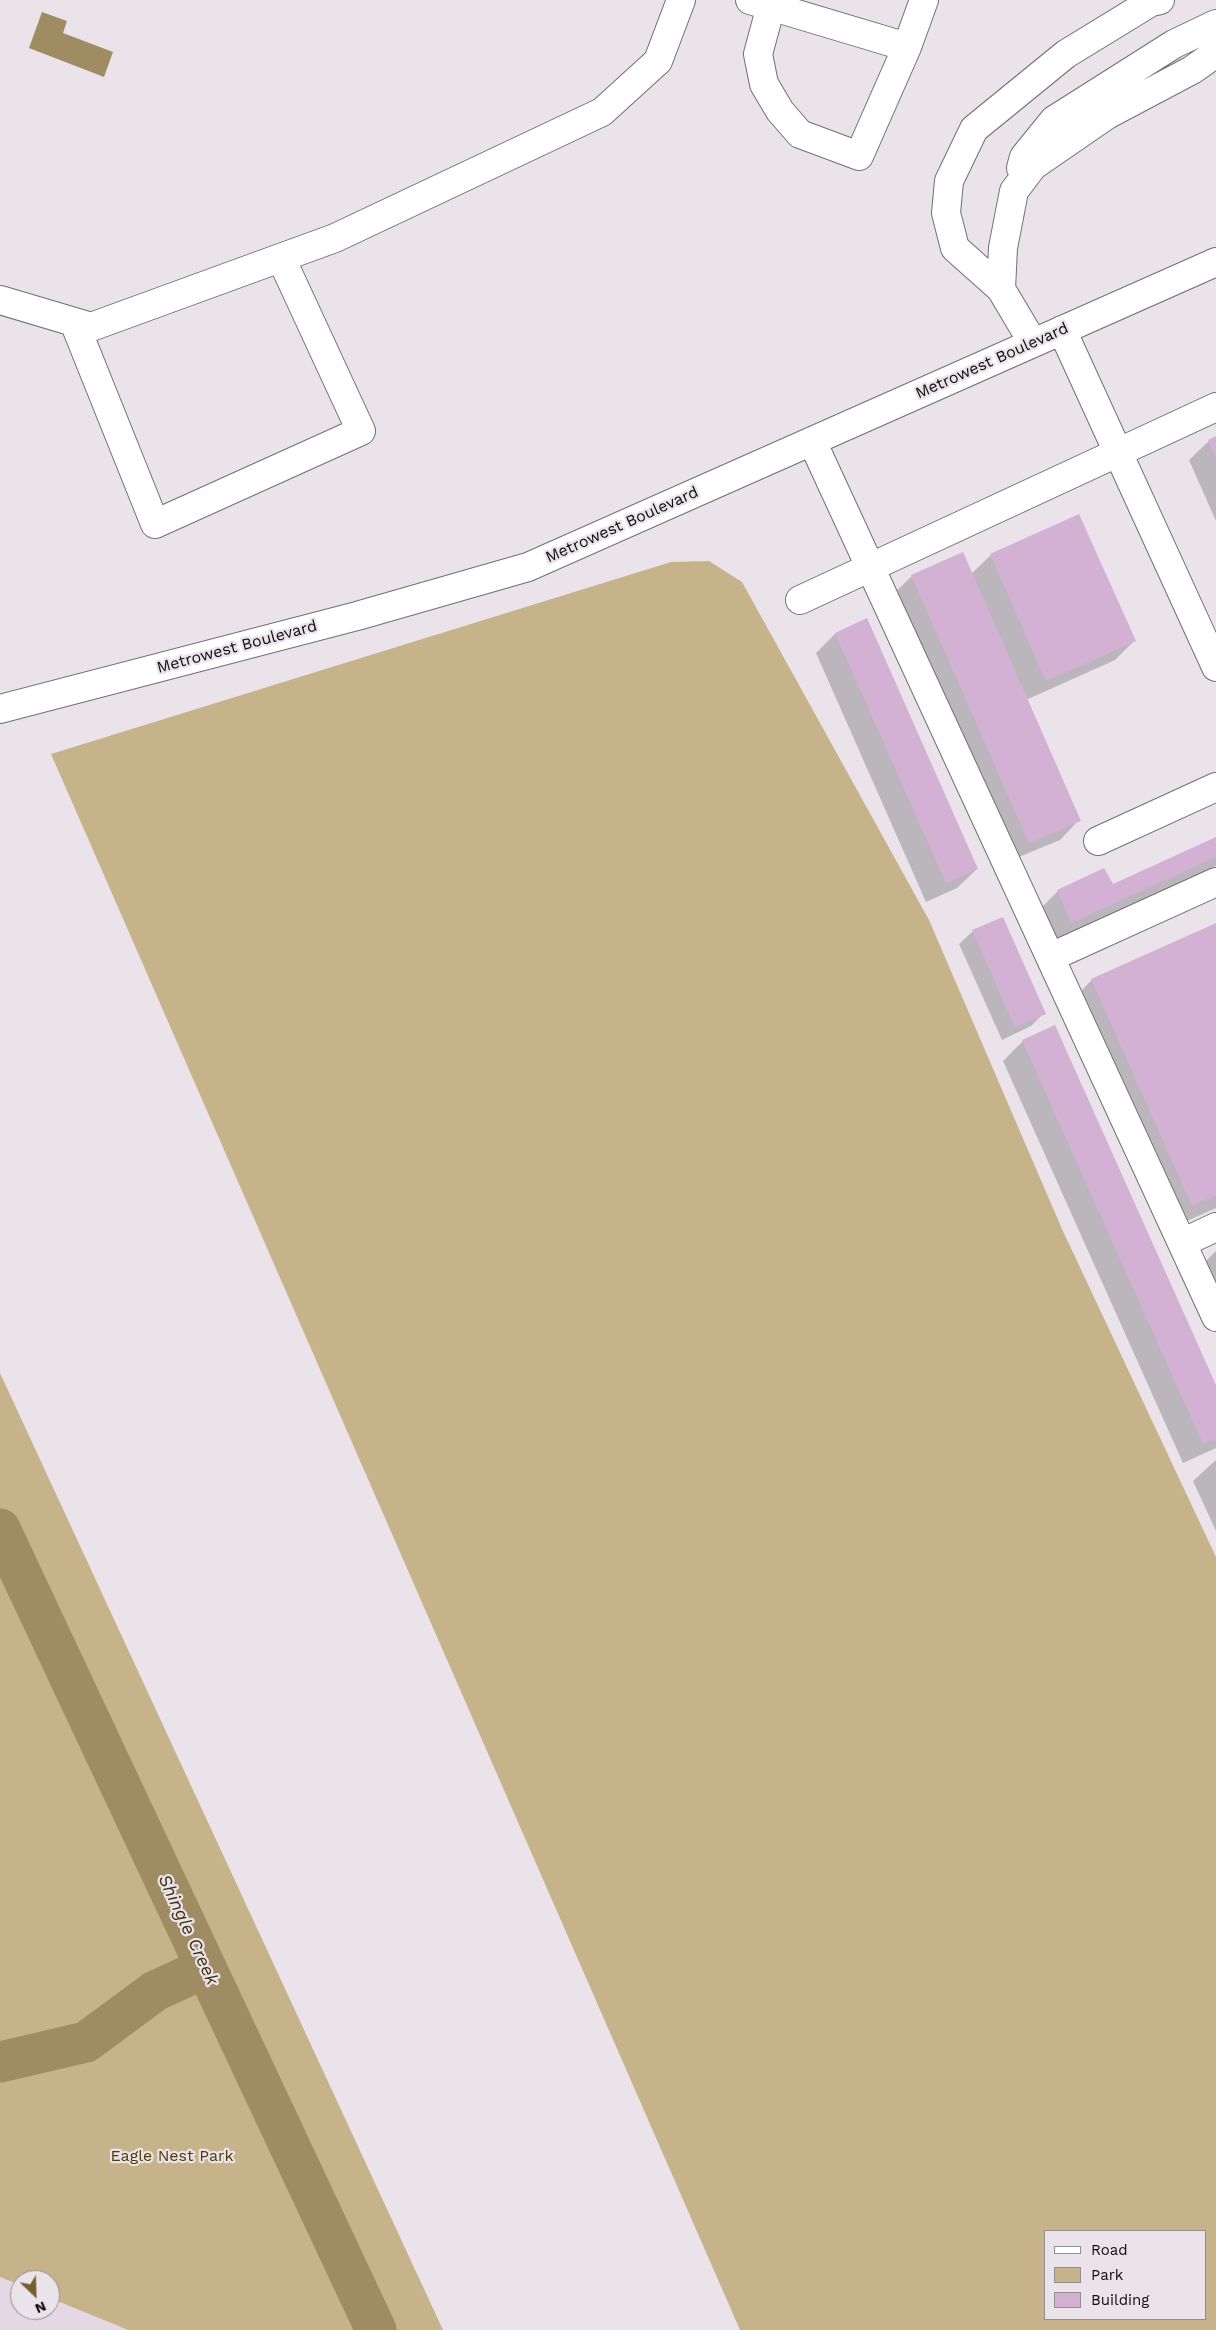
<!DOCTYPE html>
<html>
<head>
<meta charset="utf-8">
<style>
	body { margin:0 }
	#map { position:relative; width:1216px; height:2330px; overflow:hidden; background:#eae4ea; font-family:"Work Sans",sans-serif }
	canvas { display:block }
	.legend { position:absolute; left:1044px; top:2230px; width:162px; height:90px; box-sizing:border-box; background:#eae4ea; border:1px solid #928e92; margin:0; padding:6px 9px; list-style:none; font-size:15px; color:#0f0d0f }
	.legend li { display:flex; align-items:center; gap:10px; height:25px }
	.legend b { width:25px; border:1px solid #928e92 }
	.north { position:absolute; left:10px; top:2270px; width:50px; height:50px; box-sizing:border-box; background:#eae4ea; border:1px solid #928e92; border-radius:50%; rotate:156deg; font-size:14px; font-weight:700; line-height:20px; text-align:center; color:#0f0d0f }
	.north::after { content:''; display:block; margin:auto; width:18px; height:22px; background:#745f2e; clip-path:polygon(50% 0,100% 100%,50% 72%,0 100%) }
</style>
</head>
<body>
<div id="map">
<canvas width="1216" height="2330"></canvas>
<ul class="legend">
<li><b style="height:6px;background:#fff"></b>Road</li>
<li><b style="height:14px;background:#c6b38a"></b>Park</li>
<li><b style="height:14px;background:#d2b1d4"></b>Building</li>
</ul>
<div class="north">N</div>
</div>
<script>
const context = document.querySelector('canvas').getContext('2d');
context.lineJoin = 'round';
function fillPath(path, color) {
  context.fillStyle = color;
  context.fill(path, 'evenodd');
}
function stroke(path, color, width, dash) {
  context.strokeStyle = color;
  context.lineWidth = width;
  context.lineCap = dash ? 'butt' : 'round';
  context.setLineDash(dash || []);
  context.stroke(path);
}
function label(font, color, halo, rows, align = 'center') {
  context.font = font + ' "Work Sans",sans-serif';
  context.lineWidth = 4.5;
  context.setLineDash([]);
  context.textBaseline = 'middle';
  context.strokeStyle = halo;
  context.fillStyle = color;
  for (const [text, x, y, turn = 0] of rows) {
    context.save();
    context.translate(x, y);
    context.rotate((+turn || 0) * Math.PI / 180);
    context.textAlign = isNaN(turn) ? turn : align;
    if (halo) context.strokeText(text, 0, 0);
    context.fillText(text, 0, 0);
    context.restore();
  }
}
fillPath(new Path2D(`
	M 0,2277 L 20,2285 L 20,2310 L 50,2310 L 50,2298 L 128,2330 L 0,2330 Z`), '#e3d8e4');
fillPath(new Path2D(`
	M 709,561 L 742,582 L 929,920 L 1062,1229 L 1216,1557 L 1216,2330 L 740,2330 L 51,754 L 671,562 ZM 1045,2231 L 1205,2231 L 1205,2319 L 1045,2319 Z
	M 0,1373 L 443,2330 L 128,2330 L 50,2298 L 50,2280 L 20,2280 L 20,2285 L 0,2277 Z`), '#c6b38a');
fillPath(new Path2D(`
	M 42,12 L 67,21 L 63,33 L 113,52 L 104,77 L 29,48 Z`), '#9f8c63');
fillPath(new Path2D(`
	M 1216,438 L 1216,521 L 1189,460 L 1209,441 Z
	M 991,555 L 1134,641 L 1115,660 L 1026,700 L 1079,820 L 1060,840 L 1009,861 L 892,595 L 912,576 L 971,574 Z
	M 866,620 L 977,869 L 957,888 L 926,902 L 816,653 L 835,634 Z
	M 1216,838 L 1216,866 L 1052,942 L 1038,911 L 1058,891 L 1104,869 L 1112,886 Z
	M 1216,925 L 1216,1208 L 1167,1230 L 1067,1005 L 1092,980 Z
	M 973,931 L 1044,1013 L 1031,1026 L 1002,1040 L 959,944 Z
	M 1023,1041 L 1216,1388 L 1216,1448 L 1183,1463 L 1003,1061 Z
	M 1216,1251 L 1216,1326 L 1191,1276 Z
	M 1216,1460 L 1216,1531 L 1193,1481 Z`), '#0003');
stroke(new Path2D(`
	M 0,1529 L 376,2330
	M 0,2062 L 86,2042 L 155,1991 L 205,1968`), '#9f8c63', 41);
fillPath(new Path2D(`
	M 1216,436 L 1216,458 L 1208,440 Z
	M 1079,514 L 1136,641 L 1046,681 L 990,554 Z
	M 963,552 L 1081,821 L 1029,843 L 911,575 Z
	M 867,618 L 978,869 L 946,883 L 835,633 Z
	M 1216,837 L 1216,857 L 1071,923 L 1057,890 L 1104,868 L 1113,884 Z
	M 1003,917 L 1046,1014 L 1015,1027 L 972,930 Z
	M 1216,923 L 1216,1195 L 1192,1206 L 1091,979 Z
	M 1055,1025 L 1216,1385 L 1216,1439 L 1203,1444 L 1022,1040 Z`), '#d2b1d4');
const minor = new Path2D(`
	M 750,0 L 907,47
	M 771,6 L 758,54 L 764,84 L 780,111 L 800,134 L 859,156 L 907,47 L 924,0
	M 1021,168 L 1024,157 L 1054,120 L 1174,44 L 1216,24
	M 1001,289 L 1003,248 L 1014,191 L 1033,166 L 1107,115 L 1192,70 L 1216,53
	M 0,300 L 91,327 L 335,238 L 602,112 L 658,61 L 681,0
	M 74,322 L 155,524 L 361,431 L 281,258
	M 1062,330 L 1216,667
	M 1033,343 L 1001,289 L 955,248 L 946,213 L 949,181 L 974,129 L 1066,54 L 1151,2 L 1160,0
	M 812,441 L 1216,1317
	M 800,600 L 1216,407
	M 0,709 L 357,616 L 528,567 L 1216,262
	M 1098,841 L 1216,787
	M 1051,957 L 1216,882
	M 1182,1243 L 1216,1227`);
stroke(minor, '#736e73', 30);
stroke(minor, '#fff', 28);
label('16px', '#0f0d0f', '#eae4ea', [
	["Metrowest Boulevard",992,361,-24],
	["Metrowest Boulevard",622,525,-24],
	["Metrowest Boulevard",237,647,-15]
]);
label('16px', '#4f3a01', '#eae4ea', [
	["Eagle Nest Park",172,2156]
]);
label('italic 18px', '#3f300c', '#eae4ea', [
	["Shingle Creek",188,1930,65]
]);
</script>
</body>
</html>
